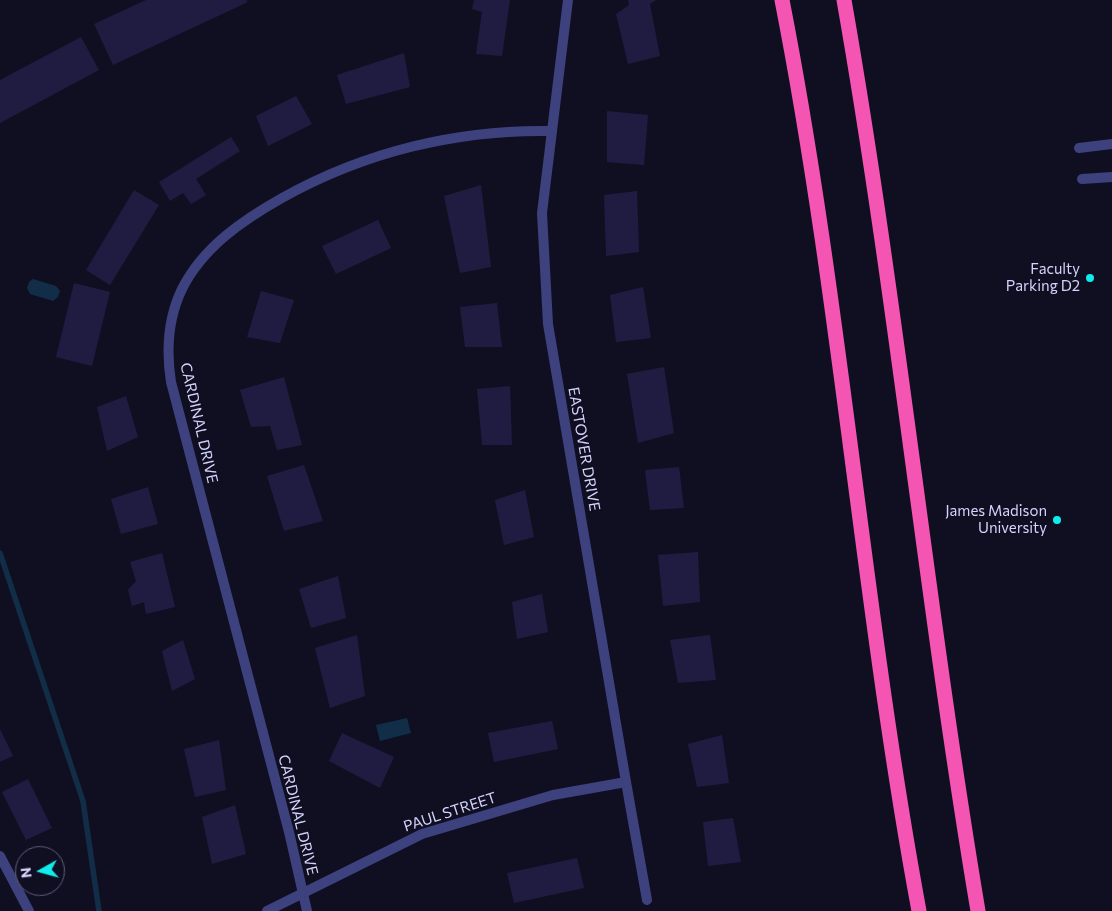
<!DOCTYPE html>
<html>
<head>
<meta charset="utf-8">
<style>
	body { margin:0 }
	#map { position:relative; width:1112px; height:911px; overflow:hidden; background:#100f22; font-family:Commissioner,sans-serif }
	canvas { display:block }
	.north { position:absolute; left:15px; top:846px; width:50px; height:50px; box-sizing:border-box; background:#100f22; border:1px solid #5e5d79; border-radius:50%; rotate:263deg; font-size:14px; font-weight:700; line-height:20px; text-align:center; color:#d3d3fc }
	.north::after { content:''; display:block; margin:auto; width:18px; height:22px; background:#0feceb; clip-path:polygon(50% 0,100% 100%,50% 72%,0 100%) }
</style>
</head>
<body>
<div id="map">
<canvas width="1112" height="911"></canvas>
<div class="north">N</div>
</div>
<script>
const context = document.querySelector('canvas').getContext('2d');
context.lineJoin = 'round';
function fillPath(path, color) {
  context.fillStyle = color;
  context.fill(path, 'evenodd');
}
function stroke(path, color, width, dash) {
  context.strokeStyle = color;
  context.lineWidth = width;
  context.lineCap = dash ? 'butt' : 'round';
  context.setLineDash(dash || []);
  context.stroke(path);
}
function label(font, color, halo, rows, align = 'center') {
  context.font = font + ' Commissioner,sans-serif';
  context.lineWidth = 4;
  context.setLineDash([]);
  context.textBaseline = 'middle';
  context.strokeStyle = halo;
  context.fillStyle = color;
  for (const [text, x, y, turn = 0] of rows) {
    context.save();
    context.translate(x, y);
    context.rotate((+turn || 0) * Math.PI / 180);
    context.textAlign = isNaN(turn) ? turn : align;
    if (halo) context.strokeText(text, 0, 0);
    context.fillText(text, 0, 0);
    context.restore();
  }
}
fillPath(new Path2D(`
	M 33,279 L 56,286 L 60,291 L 58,297 L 53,301 L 30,294 L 27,288 L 29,282 Z
	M 407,718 L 411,733 L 380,741 L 376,725 Z`), '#122d48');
stroke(new Path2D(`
	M 0,553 L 83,801 L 99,911`), '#122d48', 5.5);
fillPath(new Path2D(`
	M 146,0 L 246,0 L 248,2 L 113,65 L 94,24 Z
	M 474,0 L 510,0 L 502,56 L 476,54 L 482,12 L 472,9 Z
	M 628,0 L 656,0 L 650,4 L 660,56 L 628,64 L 616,14 L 629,5 Z
	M 81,37 L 99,70 L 0,123 L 0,80 Z
	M 404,53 L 410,87 L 346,104 L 337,75 Z
	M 296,96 L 312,124 L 268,146 L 256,116 Z
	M 607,111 L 648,115 L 644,165 L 607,162 Z
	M 231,137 L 240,151 L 196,179 L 206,195 L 191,204 L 183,193 L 170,201 L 159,182 Z
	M 481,185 L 491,267 L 460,273 L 444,196 Z
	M 134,190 L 159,205 L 110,285 L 86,270 Z
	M 637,191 L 639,252 L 606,256 L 604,195 Z
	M 378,220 L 391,248 L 336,274 L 322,246 Z
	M 74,283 L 110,292 L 92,366 L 56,357 Z
	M 643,287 L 651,338 L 616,342 L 610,295 Z
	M 261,291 L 294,300 L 280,343 L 247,337 Z
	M 497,303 L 502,347 L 465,347 L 460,307 Z
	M 664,367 L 674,433 L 638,443 L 627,374 Z
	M 284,377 L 302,445 L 277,450 L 270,426 L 251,427 L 240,390 Z
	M 510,386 L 512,445 L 482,445 L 477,389 Z
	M 126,396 L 138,437 L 107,451 L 97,407 Z
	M 304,465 L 323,521 L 284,531 L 267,476 Z
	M 679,467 L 684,508 L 650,510 L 645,470 Z
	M 148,487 L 158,524 L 121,534 L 111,499 Z
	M 525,490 L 534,537 L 504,545 L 495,500 Z
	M 698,552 L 700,602 L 663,606 L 658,555 Z
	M 162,553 L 175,607 L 146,614 L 144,602 L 132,606 L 128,590 L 136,581 L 130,562 Z
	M 338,576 L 346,618 L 311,628 L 299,589 Z
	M 542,594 L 548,632 L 517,639 L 512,602 Z
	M 357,635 L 365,696 L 330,708 L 315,648 Z
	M 710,635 L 716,680 L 678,683 L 670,640 Z
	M 183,640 L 195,679 L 172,691 L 162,651 Z
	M 552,721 L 558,749 L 494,762 L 488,733 Z
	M 0,729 L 13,756 L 0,762 Z
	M 342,733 L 394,757 L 380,788 L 329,761 Z
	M 722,735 L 729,783 L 697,787 L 688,744 Z
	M 219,740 L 226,790 L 195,797 L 184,749 Z
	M 28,779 L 52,828 L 26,840 L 2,792 Z
	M 235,805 L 246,854 L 212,864 L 202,817 Z
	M 733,818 L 741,862 L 708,866 L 703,822 Z
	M 577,858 L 584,888 L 514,903 L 507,873 Z`), '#201c41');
stroke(new Path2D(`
	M 1079,148 L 1112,144
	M 1082,179 L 1112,177`), '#3d417e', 10);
stroke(new Path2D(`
	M 626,782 L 647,900
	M 0,856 L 29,911
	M 307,911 L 289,832 L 171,382 C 166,350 168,318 182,289 C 203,247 243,220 282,198 C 364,152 458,129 552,131`), '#3d417e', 10);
stroke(new Path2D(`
	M 267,911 L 422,834 L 553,795 L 626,782 L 548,324 L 542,213 L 568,0`), '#3d417e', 10);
stroke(new Path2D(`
	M 782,0 C 841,301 863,609 919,911
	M 844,0 C 897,302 927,608 978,911`), '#f455b3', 15);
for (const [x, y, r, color] of [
	[1090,278,5,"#0feceb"],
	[1057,520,5,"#0feceb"]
]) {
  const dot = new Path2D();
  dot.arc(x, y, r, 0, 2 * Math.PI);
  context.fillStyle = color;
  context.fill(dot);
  stroke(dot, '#100f22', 2);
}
label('15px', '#d3d3fc', '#100f22', [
	["Faculty",1080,269],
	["Parking D2",1080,286],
	["James Madison",1047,511],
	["University",1047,528]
], 'right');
label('15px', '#d3d3fc', '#100f22', [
	["CARDINAL DRIVE",199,423,77],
	["EASTOVER DRIVE",584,449,80],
	["PAUL STREET",450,812,-18],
	["CARDINAL DRIVE",298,815,76]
]);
</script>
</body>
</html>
